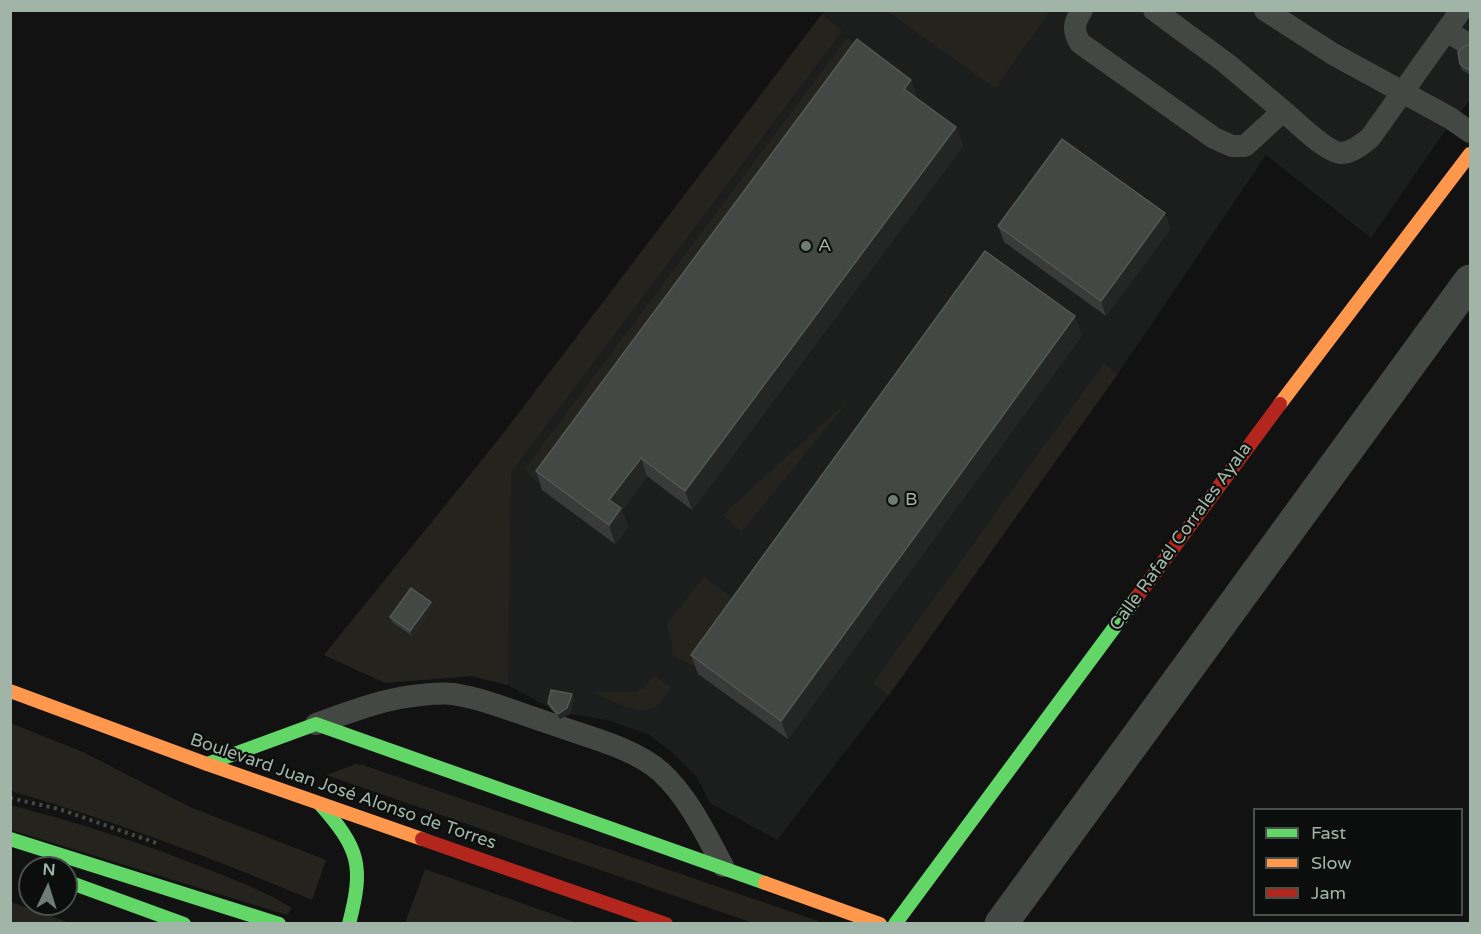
<!DOCTYPE html>
<html>
<head>
<meta charset="utf-8">
<style>
	body { margin:0 }
	#map { position:relative; width:1481px; height:934px; overflow:hidden; background:#121212; font-family:"Varela Round",sans-serif }
	canvas { display:block }
	.frame { position:absolute; inset:0; border:12px solid #a1b4a8; pointer-events:none }
	.legend { position:absolute; left:1253px; top:808px; width:210px; height:108px; box-sizing:border-box; background:#0c0e0d; border:2px solid #48504b; margin:0; padding:8px 10px; list-style:none; font-size:18px; color:#a1b4a8 }
	.legend li { display:flex; align-items:center; gap:12px; height:30px }
	.legend b { width:30px; border:2px solid #48504b }
	.north { position:absolute; left:18px; top:856px; width:60px; height:60px; box-sizing:border-box; background:#0c0e0d; border:2px solid #48504b; border-radius:50%; rotate:4deg; font-size:16px; font-weight:700; line-height:24px; text-align:center; color:#a1b4a8 }
	.north::after { content:''; display:block; margin:auto; width:21px; height:27px; background:#6f7b74; clip-path:polygon(50% 0,100% 100%,50% 72%,0 100%) }
</style>
</head>
<body>
<div id="map">
<canvas width="1481" height="934"></canvas>
<div class="frame"></div>
<ul class="legend">
<li><b style="height:8px;background:#63d668"></b>Fast</li>
<li><b style="height:8px;background:#ff974d"></b>Slow</li>
<li><b style="height:8px;background:#b3261e"></b>Jam</li>
</ul>
<div class="north">N</div>
</div>
<script>
const context = document.querySelector('canvas').getContext('2d');
context.lineJoin = 'round';
function fillPath(path, color) {
  context.fillStyle = color;
  context.fill(path, 'evenodd');
}
function stroke(path, color, width, dash) {
  context.strokeStyle = color;
  context.lineWidth = width;
  context.lineCap = dash ? 'butt' : 'round';
  context.setLineDash(dash || []);
  context.stroke(path);
}
function label(font, color, halo, rows, align = 'center') {
  context.font = font + ' "Varela Round",sans-serif';
  context.lineWidth = 4.5;
  context.setLineDash([]);
  context.textBaseline = 'middle';
  context.strokeStyle = halo;
  context.fillStyle = color;
  for (const [text, x, y, turn = 0] of rows) {
    context.save();
    context.translate(x, y);
    context.rotate((+turn || 0) * Math.PI / 180);
    context.textAlign = isNaN(turn) ? turn : align;
    if (halo) context.strokeText(text, 0, 0);
    context.fillText(text, 0, 0);
    context.restore();
  }
}
fillPath(new Path2D(`
	M 825,11 L 1470,11 L 1470,100 L 1442,135 L 1371,238 L 1266,155 L 1117,375 L 889,695 L 777,840 L 710,803 L 696,776 L 673,753 L 649,735 L 611,721 L 578,715 L 569,714 L 560,719 L 550,708 L 508,685 L 471,676 L 385,683 L 324,655 L 499,439 Z`), '#1c1e1d');
fillPath(new Path2D(`
	M 887,11 L 1050,11 L 995,88 Z
	M 822,14 L 842,31 L 511,472 L 508,685 L 471,676 L 385,683 L 324,655 L 499,439 Z
	M 847,38 L 857,45 L 541,485 L 524,470 Z
	M 1104,363 L 1117,375 L 889,695 L 873,683 Z
	M 849,400 L 742,531 L 723,515 Z
	M 704,577 L 744,607 L 697,668 L 671,654 L 672,643 L 666,625 Z
	M 654,676 L 672,688 C 667,694 662,702 656,706 C 637,718 611,699 593,692 L 636,692 L 644,688 Z
	M 10,723 L 83,752 L 190,807 L 326,860 L 312,900 C 213,858 114,821 11,791 Z
	M 356,764 L 363,765 L 818,921 L 820,923 L 753,923 L 326,775 Z
	M 10,805 C 79,823 146,844 212,871 C 240,882 267,892 292,908 L 287,915 L 11,830 Z
	M 425,869 L 578,923 L 405,923 Z
	M 10,902 L 11,902 L 70,923 L 11,923 Z`), '#25231d');
stroke(new Path2D(`
	M 10,798 L 59,809 L 159,844`), '#444a46', 4, [3, 4.5]);
stroke(new Path2D(`
	M 1082,10 C 1074,23 1072,29 1080,43 L 1214,138 L 1232,146 L 1245,146 L 1283,111 L 1226,63 L 1154,10
	M 1265,10 L 1333,54 L 1450,118 L 1470,132
	M 1446,31 L 1470,45
	M 1283,111 C 1296,121 1325,152 1341,153 C 1352,153 1362,144 1370,138 L 1461,10
	M 316,724 C 350,712 385,698 421,695 C 431,694 443,693 453,694 C 486,699 517,713 549,723 C 584,736 633,747 661,772 C 689,798 705,833 723,866`), '#434845', 22);
stroke(new Path2D(`
	M 1001,924 L 1470,281`), '#434845', 33);
stroke(new Path2D(`
	M 207,764 L 316,724 L 765,883
	M 320,804 C 360,849 364,866 349,924
	M 10,839 L 279,924
	M 66,881 L 184,924
	M 895,924 L 1137,597`), '#63d668', 14);
stroke(new Path2D(`
	M 1280,404 L 1470,154
	M 10,691 L 207,764 L 422,839
	M 765,883 L 880,924`), '#ff974d', 14);
stroke(new Path2D(`
	M 1137,597 L 1280,404
	M 422,839 L 666,924`), '#b3261e', 14);
fillPath(new Path2D(`
	M 1470,45 L 1470,74 L 1469,74 L 1462,70 L 1460,64 Z
	M 918,99 L 956,127 L 963,146 L 692,510 L 647,476 L 622,511 L 628,527 L 615,544 L 542,490 L 536,471 Z
	M 1165,213 L 1170,229 L 1106,316 L 1004,242 L 998,226 Z
	M 1082,335 L 788,739 L 698,674 L 691,655 Z
	M 431,602 L 433,607 L 412,636 L 392,622 L 390,617 Z
	M 574,699 L 570,714 L 560,719 L 550,708 L 548,703 Z`), '#383b39');
fillPath(new Path2D(`
	M 911,80 L 918,99 L 911,108 L 904,89 Z
	M 956,127 L 963,146 L 692,510 L 685,491 Z
	M 1165,213 L 1170,229 L 1106,316 L 1101,301 Z
	M 1075,316 L 1082,335 L 788,739 L 781,721 Z
	M 641,458 L 647,476 L 622,511 L 628,527 L 615,544 L 609,525 L 609,500 Z
	M 431,602 L 433,607 L 412,636 L 410,631 Z
	M 572,694 L 574,699 L 570,714 L 560,719 L 558,714 Z`), '#242525');
const building = new Path2D(`
	M 857,39 L 911,80 L 904,89 L 956,127 L 685,491 L 641,458 L 609,500 L 621,508 L 609,525 L 536,471 Z
	M 1470,45 L 1470,68 L 1467,69 L 1460,64 L 1458,52 L 1464,46 Z
	M 1062,139 L 1165,213 L 1101,301 L 998,226 Z
	M 985,251 L 1075,316 L 781,721 L 691,655 Z
	M 411,588 L 431,602 L 410,631 L 390,617 Z
	M 551,690 L 572,694 L 567,708 L 558,714 L 548,703 Z`);
fillPath(building, '#434845');
stroke(building, '#525955', 1.5);
for (const [x, y, r, color] of [
	[806,246,6,"#6f7b74"],
	[893,500,6,"#6f7b74"]
]) {
  const dot = new Path2D();
  dot.arc(x, y, r, 0, 2 * Math.PI);
  context.fillStyle = color;
  context.fill(dot);
  stroke(dot, '#0c0e0d', 2);
}
label('18px', '#a1b4a8', '#0c0e0d', [
	["A",818,246],
	["B",905,500]
], 'left');
label('18px', '#a1b4a8', '#0c0e0d', [
	["Calle Rafaél Corrales Ayala",1181,537,-54],
	["Boulevard Juan José Alonso de Torres",343,792,19]
]);
</script>
</body>
</html>
